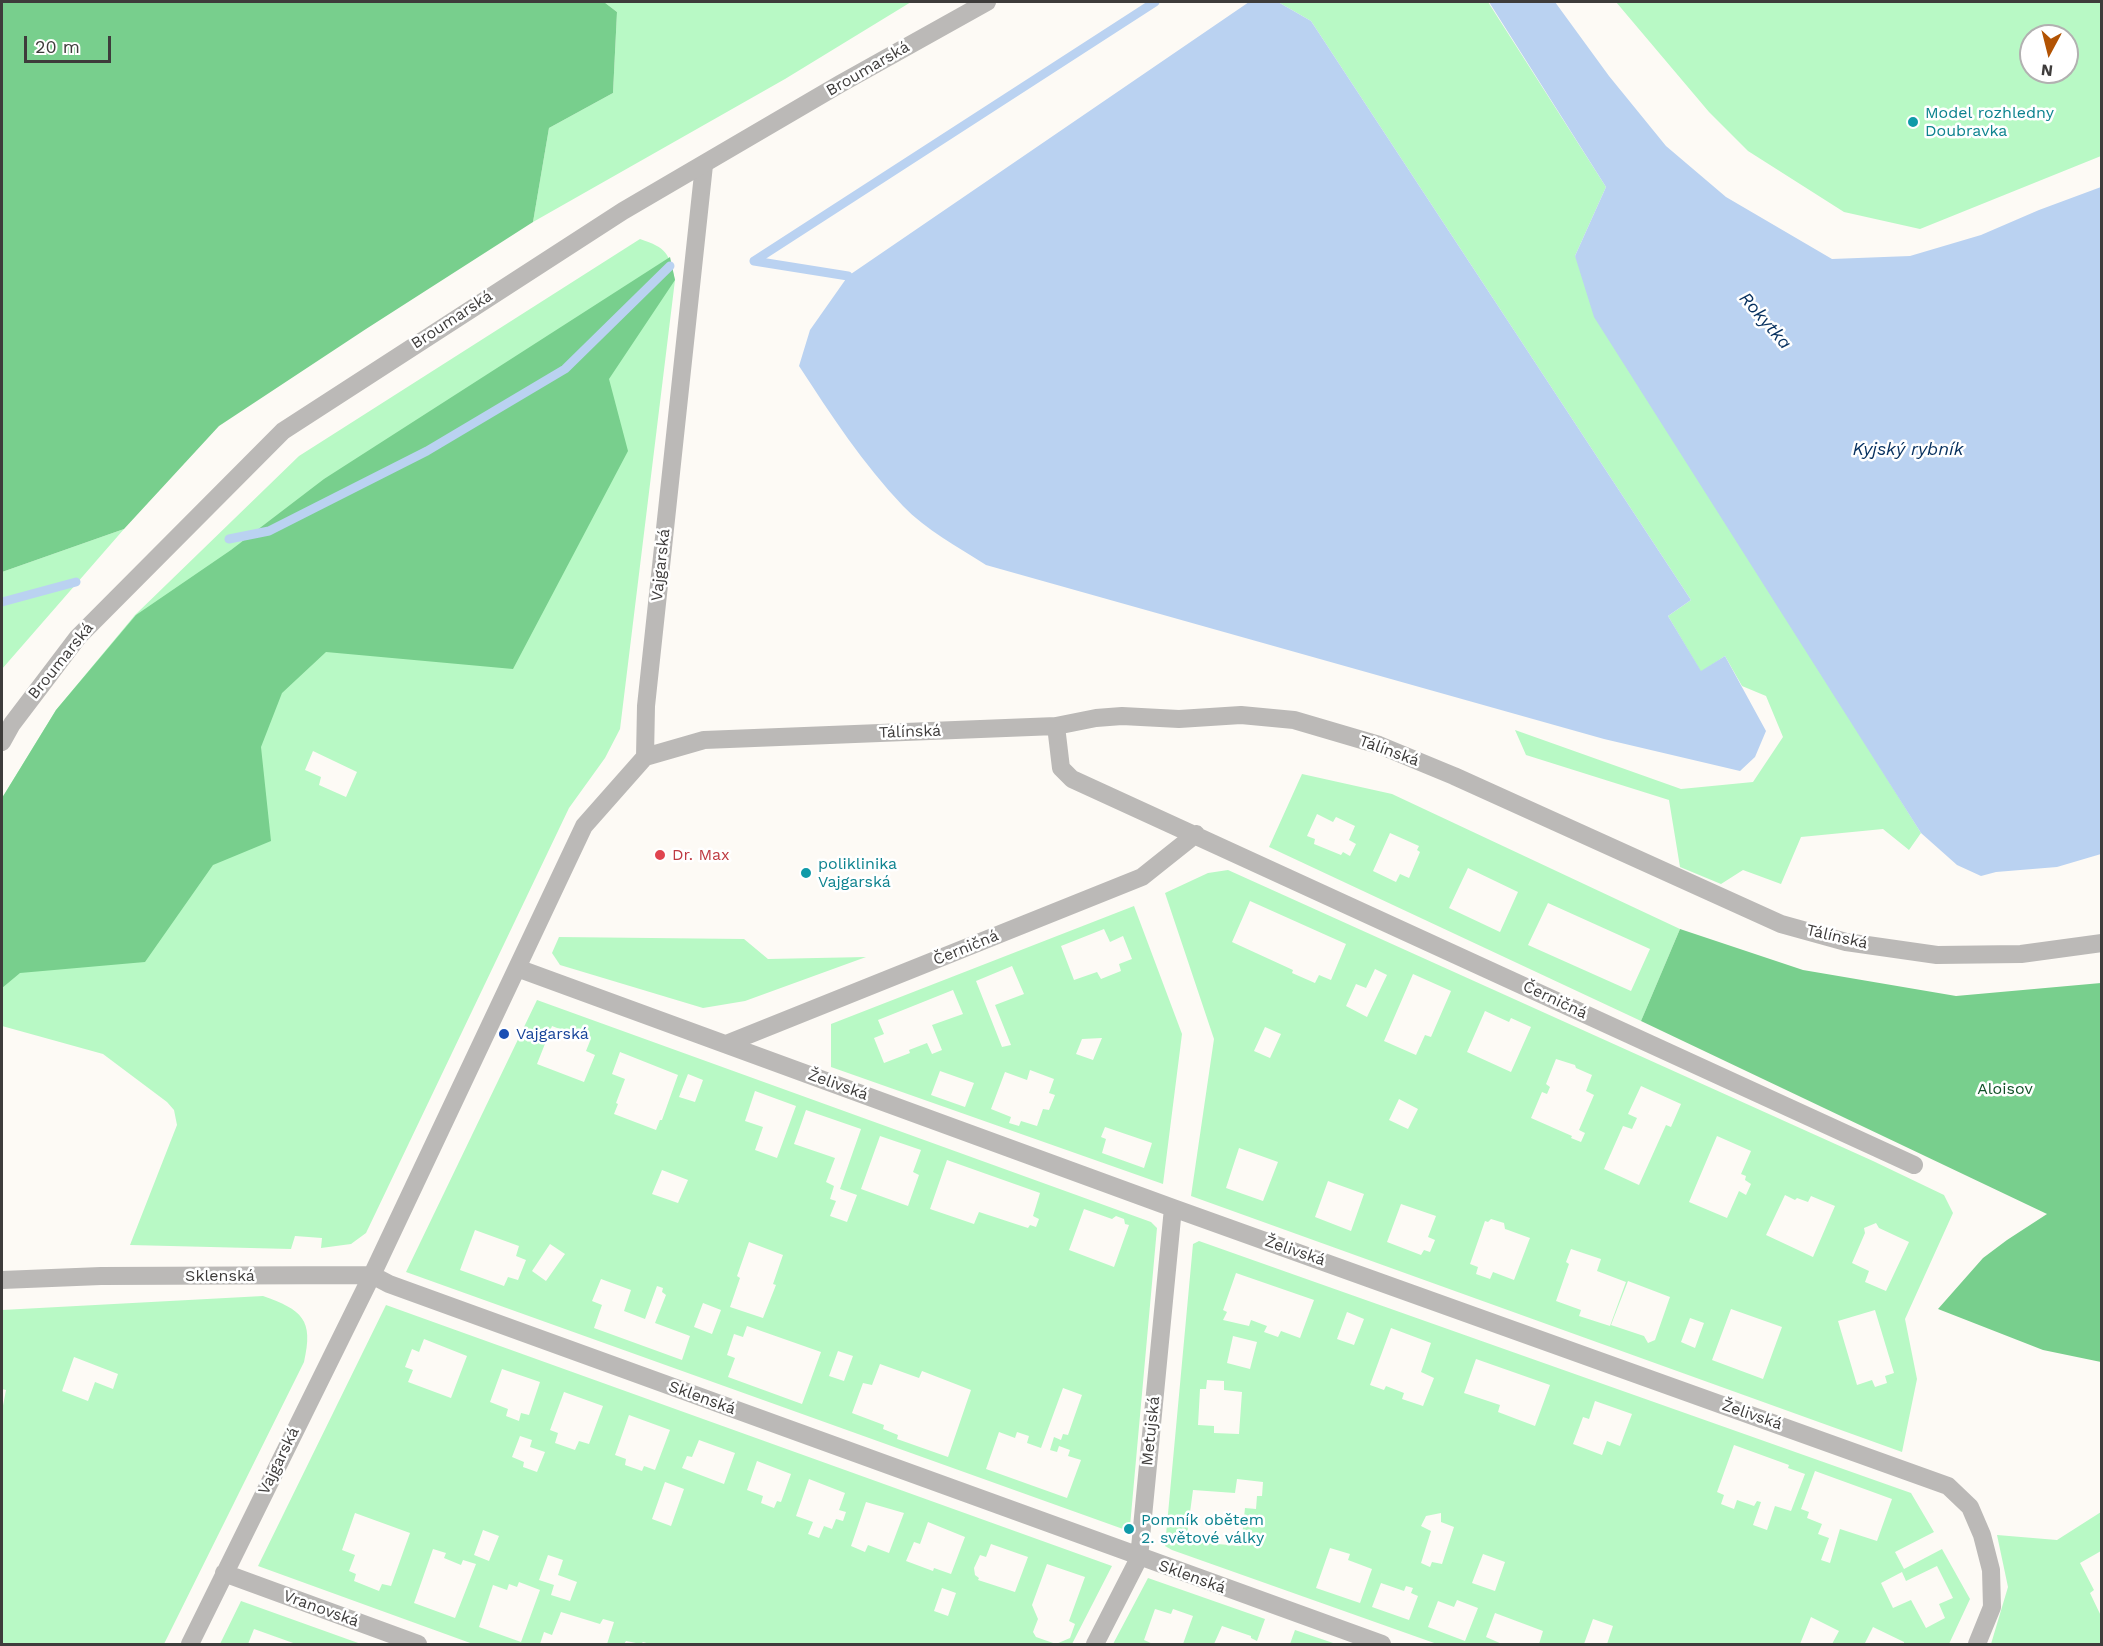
<!DOCTYPE html>
<html>
<head>
<meta charset="utf-8">
<style>
	body { margin:0 }
	#map { position:relative; width:2103px; height:1646px; overflow:hidden; background:#fdfaf5; font-family:"Work Sans",sans-serif }
	canvas { display:block }
	.frame { position:absolute; inset:0; border:3px solid #3e3c3b; pointer-events:none }
	.north { position:absolute; left:2019px; top:24px; width:60px; height:60px; box-sizing:border-box; background:#fff; border:2px solid #b2b1b1; border-radius:50%; rotate:187deg; font-size:16px; font-weight:700; line-height:24px; text-align:center; color:#3e3c3b }
	.north::after { content:''; display:block; margin:auto; width:21px; height:27px; background:#b25303; clip-path:polygon(50% 0,100% 100%,50% 72%,0 100%) }
	.scale { position:absolute; left:24px; top:36px; width:87px; height:27px; box-sizing:border-box; border:3px solid #3e3c3b; border-top:0; padding-left:8px; font-size:18px; line-height:21px; white-space:nowrap; color:#3e3c3b; -webkit-text-stroke:4px #fff; paint-order:stroke }
</style>
</head>
<body>
<div id="map">
<canvas width="2103" height="1646"></canvas>
<div class="frame"></div>
<div class="north">N</div>
<div class="scale">20 m</div>
</div>
<script>
const context = document.querySelector('canvas').getContext('2d');
context.lineJoin = 'round';
function fillPath(path, color) {
  context.fillStyle = color;
  context.fill(path, 'evenodd');
}
function stroke(path, color, width, dash) {
  context.strokeStyle = color;
  context.lineWidth = width;
  context.lineCap = dash ? 'butt' : 'round';
  context.setLineDash(dash || []);
  context.stroke(path);
}
function label(font, color, halo, rows, align = 'center') {
  context.font = font + ' "Work Sans",sans-serif';
  context.lineWidth = 5;
  context.setLineDash([]);
  context.textBaseline = 'middle';
  context.strokeStyle = halo;
  context.fillStyle = color;
  for (const [text, x, y, turn = 0] of rows) {
    context.save();
    context.translate(x, y);
    context.rotate((+turn || 0) * Math.PI / 180);
    context.textAlign = isNaN(turn) ? turn : align;
    if (halo) context.strokeText(text, 0, 0);
    context.fillText(text, 0, 0);
    context.restore();
  }
}
fillPath(new Path2D(`
	M 604,2 L 911,2 L 785,79 L 533,222 L 549,128 L 613,93 L 617,12 Z
	M 1278,2 L 1488,2 L 1606,187 L 1575,256 L 1840,703 L 1921,833 L 1909,850 L 1883,829 L 1801,837 L 1781,884 L 1743,870 L 1721,884 L 1680,867 L 1669,800 L 1526,755 L 1515,730 L 1681,789 L 1753,782 L 1783,737 L 1766,696 L 1742,686 L 1725,656 L 1701,672 L 1668,616 L 1691,600 L 1311,21 Z
	M 1616,2 L 2101,2 L 2101,156 L 1920,229 L 1844,212 L 1748,151 L 1709,112 ZM 2031,36 L 2067,36 L 2067,72 L 2031,72 Z
	M 640,239 C 667,248 669,253 675,280 L 620,729 L 605,758 L 569,808 L 366,1233 L 351,1244 L 321,1248 L 322,1238 L 295,1236 L 291,1249 L 130,1245 L 177,1125 L 174,1110 L 167,1102 L 103,1054 L 2,1026 L 2,798 L 56,710 L 135,615 L 299,456 ZM 313,751 L 357,772 L 346,797 L 319,785 L 321,777 L 305,770 Z
	M 124,529 L 2,669 L 2,572 Z
	M 1302,774 L 1392,794 L 1680,929 L 1641,1021 L 1269,847 ZM 1317,814 L 1333,822 L 1336,817 L 1355,826 L 1349,840 L 1356,844 L 1350,856 L 1343,852 L 1341,855 L 1314,844 L 1315,839 L 1307,836 ZM 1390,833 L 1419,846 L 1417,850 L 1420,852 L 1409,878 L 1400,874 L 1396,882 L 1373,871 ZM 1468,868 L 1518,892 L 1500,932 L 1449,908 ZM 1548,903 L 1650,949 L 1631,991 L 1528,945 Z
	M 1228,870 L 1873,1161 L 1944,1195 L 1953,1213 L 1905,1319 L 1917,1379 L 1902,1452 L 1191,1196 L 1214,1039 L 1165,893 L 1208,873 ZM 1250,901 L 1346,944 L 1331,980 L 1319,975 L 1315,983 L 1292,973 L 1293,970 L 1232,942 ZM 1375,969 L 1387,975 L 1367,1017 L 1346,1006 L 1356,984 L 1366,988 ZM 1413,974 L 1451,991 L 1431,1037 L 1425,1035 L 1416,1055 L 1384,1041 ZM 1485,1011 L 1509,1022 L 1511,1018 L 1531,1027 L 1511,1072 L 1467,1052 ZM 1265,1027 L 1281,1034 L 1270,1058 L 1254,1051 ZM 1556,1059 L 1575,1065 L 1576,1068 L 1592,1075 L 1586,1091 L 1594,1095 L 1579,1130 L 1585,1133 L 1581,1142 L 1571,1138 L 1572,1136 L 1531,1118 L 1542,1092 L 1547,1094 L 1550,1087 L 1546,1084 ZM 1641,1086 L 1681,1104 L 1671,1127 L 1666,1125 L 1639,1185 L 1604,1169 L 1623,1126 L 1632,1129 L 1637,1118 L 1628,1114 ZM 1399,1099 L 1418,1109 L 1408,1129 L 1389,1120 ZM 1717,1136 L 1751,1151 L 1741,1174 L 1746,1176 L 1745,1180 L 1751,1184 L 1746,1195 L 1739,1191 L 1727,1218 L 1689,1202 ZM 1239,1148 L 1278,1162 L 1263,1201 L 1226,1188 ZM 1328,1181 L 1364,1194 L 1351,1231 L 1315,1217 ZM 1785,1195 L 1795,1200 L 1797,1198 L 1808,1202 L 1811,1196 L 1835,1206 L 1813,1257 L 1766,1235 ZM 1401,1204 L 1436,1216 L 1428,1237 L 1435,1240 L 1430,1252 L 1424,1250 L 1421,1255 L 1387,1242 ZM 1491,1219 L 1504,1223 L 1505,1229 L 1508,1230 L 1530,1238 L 1514,1280 L 1493,1272 L 1490,1279 L 1476,1274 L 1478,1267 L 1470,1264 L 1485,1221 L 1488,1222 ZM 1876,1223 L 1879,1228 L 1909,1242 L 1886,1291 L 1865,1282 L 1869,1271 L 1852,1263 L 1865,1233 L 1864,1228 ZM 1571,1249 L 1601,1259 L 1597,1271 L 1626,1282 L 1610,1326 L 1579,1316 L 1581,1310 L 1556,1301 L 1569,1264 L 1566,1262 ZM 1628,1281 L 1670,1297 L 1655,1340 L 1648,1343 L 1644,1336 L 1611,1325 ZM 1731,1309 L 1782,1327 L 1763,1379 L 1712,1360 ZM 1875,1310 L 1894,1373 L 1885,1376 L 1887,1383 L 1875,1387 L 1872,1380 L 1857,1385 L 1838,1321 ZM 1690,1318 L 1704,1323 L 1695,1348 L 1681,1342 Z
	M 1134,906 L 1182,1034 L 1163,1184 L 831,1067 L 831,1024 ZM 1104,929 L 1110,942 L 1123,936 L 1132,959 L 1119,964 L 1121,971 L 1101,979 L 1097,972 L 1074,980 L 1061,946 ZM 1012,966 L 1024,994 L 995,1005 L 1011,1045 L 1002,1047 L 976,981 ZM 953,990 L 963,1014 L 932,1025 L 942,1050 L 932,1054 L 927,1043 L 909,1050 L 910,1053 L 884,1063 L 874,1038 L 884,1034 L 878,1020 ZM 1102,1038 L 1093,1060 L 1076,1054 L 1082,1039 ZM 1030,1070 L 1054,1079 L 1049,1093 L 1055,1095 L 1049,1110 L 1043,1109 L 1037,1126 L 1021,1121 L 1019,1126 L 1009,1123 L 1011,1117 L 991,1109 L 1005,1072 L 1027,1080 ZM 940,1071 L 974,1083 L 965,1107 L 931,1095 ZM 1105,1127 L 1152,1143 L 1144,1168 L 1102,1153 L 1106,1139 L 1101,1137 Z
	M 559,937 L 744,939 L 768,959 L 866,957 L 745,1001 L 703,1008 L 560,965 L 552,953 Z
	M 537,1000 L 1151,1222 L 1157,1228 L 1130,1526 L 1123,1529 L 406,1272 ZM 552,1026 L 590,1041 L 586,1051 L 595,1055 L 584,1082 L 537,1064 ZM 620,1052 L 678,1075 L 662,1120 L 660,1120 L 656,1130 L 614,1114 L 618,1104 L 616,1103 L 625,1079 L 612,1074 ZM 688,1074 L 703,1080 L 695,1102 L 679,1097 ZM 755,1091 L 796,1106 L 777,1158 L 755,1150 L 763,1127 L 745,1121 ZM 806,1110 L 861,1129 L 840,1189 L 857,1195 L 847,1222 L 830,1216 L 836,1201 L 830,1199 L 834,1186 L 826,1182 L 835,1158 L 794,1144 ZM 880,1136 L 921,1150 L 913,1172 L 919,1175 L 908,1206 L 861,1189 ZM 947,1160 L 1040,1193 L 1033,1216 L 1039,1219 L 1036,1227 L 1030,1225 L 1028,1228 L 979,1212 L 974,1224 L 930,1209 ZM 662,1170 L 688,1180 L 678,1203 L 652,1194 ZM 1084,1209 L 1112,1219 L 1116,1216 L 1124,1219 L 1125,1224 L 1129,1225 L 1114,1267 L 1069,1250 ZM 475,1230 L 519,1246 L 516,1256 L 526,1260 L 518,1280 L 508,1277 L 504,1286 L 460,1270 ZM 749,1242 L 783,1255 L 773,1284 L 776,1285 L 763,1318 L 730,1307 L 740,1278 L 737,1276 ZM 550,1244 L 565,1254 L 546,1281 L 532,1271 ZM 601,1279 L 631,1290 L 624,1311 L 645,1319 L 657,1286 L 663,1288 L 662,1292 L 666,1295 L 655,1323 L 690,1336 L 682,1360 L 594,1328 L 602,1305 L 592,1301 ZM 703,1303 L 721,1310 L 712,1334 L 694,1327 ZM 747,1326 L 821,1352 L 802,1404 L 728,1377 L 735,1358 L 727,1355 L 734,1334 L 743,1337 ZM 838,1351 L 853,1356 L 844,1381 L 829,1376 ZM 880,1364 L 919,1378 L 922,1371 L 971,1390 L 948,1457 L 897,1439 L 898,1435 L 883,1429 L 884,1425 L 852,1413 L 863,1383 L 872,1385 ZM 1063,1388 L 1082,1395 L 1068,1435 L 1063,1434 L 1061,1440 L 1054,1437 L 1050,1450 L 1057,1452 L 1059,1446 L 1070,1450 L 1068,1456 L 1081,1460 L 1067,1498 L 986,1469 L 999,1432 L 1015,1438 L 1017,1432 L 1029,1436 L 1027,1443 L 1041,1448 Z
	M 1199,1241 L 1911,1493 L 1934,1532 L 1895,1552 L 1904,1569 L 1942,1549 L 1970,1599 L 1949,1644 L 1904,1644 L 1904,1642 L 1873,1627 L 1865,1643 L 1867,1644 L 1832,1644 L 1839,1631 L 1811,1617 L 1800,1644 L 1607,1644 L 1613,1626 L 1593,1619 L 1584,1644 L 1539,1644 L 1543,1631 L 1495,1613 L 1486,1637 L 1502,1644 L 1437,1644 L 1172,1550 L 1165,1546 L 1193,1244 ZM 1236,1273 L 1314,1300 L 1300,1338 L 1281,1331 L 1278,1337 L 1264,1332 L 1267,1326 L 1251,1320 L 1249,1326 L 1223,1320 L 1227,1312 L 1223,1310 ZM 1347,1312 L 1364,1319 L 1354,1345 L 1337,1339 ZM 1391,1328 L 1431,1343 L 1421,1372 L 1434,1378 L 1423,1406 L 1402,1399 L 1404,1393 L 1386,1386 L 1384,1390 L 1370,1385 ZM 1233,1336 L 1257,1342 L 1250,1369 L 1227,1363 ZM 1476,1359 L 1550,1385 L 1535,1426 L 1498,1412 L 1500,1405 L 1464,1393 ZM 1207,1380 L 1224,1381 L 1224,1390 L 1242,1392 L 1239,1434 L 1214,1433 L 1214,1426 L 1198,1425 L 1200,1389 L 1206,1389 ZM 1595,1401 L 1632,1414 L 1620,1446 L 1607,1441 L 1602,1455 L 1573,1444 L 1583,1417 L 1589,1419 ZM 1734,1445 L 1789,1465 L 1788,1468 L 1805,1474 L 1791,1511 L 1775,1506 L 1767,1530 L 1753,1525 L 1761,1502 L 1757,1501 L 1754,1506 L 1737,1500 L 1734,1509 L 1721,1504 L 1724,1495 L 1717,1492 ZM 1815,1471 L 1892,1499 L 1877,1541 L 1840,1529 L 1830,1563 L 1821,1560 L 1829,1538 L 1818,1534 L 1822,1524 L 1807,1518 L 1809,1512 L 1801,1509 ZM 1237,1479 L 1263,1482 L 1262,1496 L 1257,1496 L 1256,1509 L 1245,1508 L 1241,1546 L 1193,1542 L 1187,1535 L 1193,1490 L 1235,1493 ZM 1441,1513 L 1441,1522 L 1454,1527 L 1442,1564 L 1432,1562 L 1430,1567 L 1421,1563 L 1431,1531 L 1421,1526 L 1426,1516 ZM 1330,1548 L 1350,1554 L 1348,1560 L 1372,1569 L 1360,1603 L 1316,1588 ZM 1483,1554 L 1505,1562 L 1495,1591 L 1472,1583 ZM 1937,1566 L 1953,1598 L 1939,1604 L 1945,1618 L 1926,1628 L 1911,1600 L 1893,1608 L 1881,1583 L 1902,1572 L 1906,1581 ZM 1381,1583 L 1404,1591 L 1406,1586 L 1413,1588 L 1411,1593 L 1418,1596 L 1409,1620 L 1372,1607 ZM 1457,1600 L 1478,1608 L 1465,1641 L 1428,1627 L 1438,1601 L 1454,1607 Z
	M 263,1296 C 302,1310 314,1319 304,1362 L 164,1644 L 2,1644 L 2,1411 L 6,1390 L 2,1389 L 2,1310 ZM 74,1357 L 118,1374 L 113,1389 L 95,1382 L 88,1401 L 62,1391 Z
	M 386,1305 L 1112,1566 L 1072,1644 L 1056,1644 L 1070,1638 L 1075,1624 L 1069,1621 L 1085,1577 L 1047,1564 L 1032,1605 L 1038,1619 L 1033,1632 L 1036,1637 L 1056,1644 L 650,1644 L 643,1642 L 641,1644 L 626,1641 L 624,1644 L 607,1644 L 614,1622 L 603,1619 L 600,1624 L 561,1612 L 552,1635 L 544,1632 L 540,1644 L 473,1644 L 258,1566 ZM 424,1339 L 467,1356 L 451,1398 L 408,1382 L 413,1370 L 405,1367 L 412,1349 L 419,1352 ZM 502,1369 L 540,1382 L 529,1415 L 521,1413 L 519,1421 L 506,1416 L 508,1409 L 490,1402 ZM 564,1392 L 603,1406 L 589,1444 L 579,1441 L 575,1450 L 555,1443 L 558,1433 L 550,1430 ZM 629,1415 L 670,1430 L 655,1470 L 644,1466 L 642,1471 L 625,1465 L 626,1459 L 615,1455 ZM 520,1436 L 532,1440 L 530,1447 L 545,1452 L 537,1472 L 523,1467 L 524,1462 L 512,1457 ZM 699,1440 L 735,1453 L 724,1484 L 682,1468 L 687,1456 L 692,1457 ZM 757,1461 L 791,1474 L 781,1502 L 777,1501 L 774,1508 L 761,1503 L 763,1496 L 747,1490 ZM 809,1479 L 845,1493 L 839,1510 L 846,1512 L 843,1521 L 836,1519 L 832,1529 L 824,1526 L 819,1538 L 808,1534 L 813,1522 L 796,1516 ZM 665,1482 L 684,1489 L 671,1526 L 652,1519 ZM 866,1502 L 904,1513 L 889,1553 L 868,1545 L 865,1552 L 851,1546 ZM 355,1513 L 410,1533 L 391,1586 L 382,1584 L 379,1591 L 354,1581 L 356,1574 L 349,1571 L 355,1555 L 342,1550 ZM 928,1522 L 965,1537 L 951,1574 L 934,1568 L 933,1571 L 906,1561 L 914,1542 L 920,1544 ZM 483,1530 L 499,1536 L 489,1561 L 474,1555 ZM 991,1544 L 1028,1557 L 1015,1592 L 978,1580 L 979,1578 L 975,1575 L 974,1568 L 980,1555 L 986,1557 ZM 433,1549 L 446,1553 L 444,1558 L 461,1565 L 463,1560 L 476,1564 L 455,1618 L 414,1603 ZM 548,1555 L 563,1560 L 558,1575 L 577,1582 L 570,1601 L 551,1595 L 554,1585 L 539,1580 ZM 519,1582 L 540,1590 L 521,1642 L 479,1627 L 493,1585 L 507,1590 L 509,1584 L 517,1587 ZM 942,1588 L 956,1593 L 948,1616 L 934,1611 Z
	M 2101,1512 L 2101,1551 L 2080,1563 L 2094,1590 L 2090,1593 L 2101,1616 L 2101,1644 L 1991,1644 L 2008,1587 L 1997,1535 L 2057,1540 Z
	M 1148,1578 L 1265,1619 L 1257,1641 L 1251,1638 L 1251,1636 L 1222,1626 L 1214,1644 L 1183,1644 L 1193,1616 L 1173,1609 L 1171,1614 L 1155,1609 L 1144,1640 L 1153,1644 L 1113,1644 Z
	M 241,1601 L 361,1644 L 296,1644 L 254,1629 L 248,1644 L 220,1644 Z
	M 1295,1630 L 1336,1644 L 1290,1644 Z`), '#b8f9c5');
fillPath(new Path2D(`
	M 2,2 L 604,2 L 617,12 L 613,93 L 549,128 L 533,222 L 366,329 L 219,426 L 124,529 L 2,572 Z
	M 670,257 L 675,280 L 609,379 L 628,451 L 513,669 L 326,652 L 282,693 L 261,747 L 271,841 L 213,865 L 145,962 L 20,973 L 2,988 L 2,798 L 56,710 L 136,615 L 231,550 L 324,479 Z
	M 1680,929 L 1803,970 L 1956,996 L 2101,983 L 2101,1362 L 2043,1350 L 1938,1309 L 1983,1258 L 2007,1240 L 2047,1214 L 1641,1021 Z`), '#78cf8d');
fillPath(new Path2D(`
	M 1249,2 L 1278,2 L 1311,21 L 1691,600 L 1668,616 L 1701,671 L 1725,656 L 1766,731 L 1755,757 L 1740,771 L 1604,739 L 986,565 C 958,547 926,530 903,506 C 863,464 831,415 799,366 L 810,330 L 848,276 Z
	M 1489,2 L 1555,2 L 1609,76 L 1666,146 L 1726,197 L 1832,259 L 1910,256 L 1981,235 L 2039,210 L 2101,187 L 2101,854 L 2057,867 L 1996,872 L 1981,876 L 1957,865 L 1921,833 L 1594,317 L 1575,256 L 1606,187 Z`), '#bad2f1');
stroke(new Path2D(`
	M 754,261 L 1155,2
	M 754,261 L 848,276
	M 229,539 L 269,531 L 427,451 L 565,369 L 670,266
	M 2,602 L 76,582`), '#bad2f1', 9);
stroke(new Path2D(`
	M 1056,726 L 1061,768 L 1072,779 L 1914,1165
	M 645,757 L 704,740 L 1056,726 L 1096,718 L 1122,716 L 1179,719 L 1241,715 L 1294,720 L 1379,745 L 1454,776 L 1781,924 L 1846,942 L 1937,955 L 2021,954 L 2102,943
	M 517,968 L 1173,1208 L 1948,1486 L 1970,1507 L 1982,1535 L 1991,1570 L 1992,1607 L 1977,1644
	M 726,1044 L 1142,877 L 1196,834
	M 2,1280 L 101,1276 L 372,1275 L 389,1284 L 1382,1644
	M 224,1573 L 418,1644
	M 190,1644 L 372,1275 L 584,826 L 645,757 L 646,706 L 704,165
	M 1095,1644 L 1139,1558 L 1173,1208`), '#bbb9b7', 18);
stroke(new Path2D(`
	M 2,742 L 12,724 L 78,637 L 283,431 L 623,211 L 840,84 L 987,2`), '#bbb9b7', 18);
for (const [x, y, r, color] of [
	[1913,122,6,"#0f9aa8"],
	[660,855,6,"#e0444e"],
	[806,873,6,"#0f9aa8"],
	[504,1034,6,"#1a4fb4"],
	[1129,1529,6,"#0f9aa8"]
]) {
  const dot = new Path2D();
  dot.arc(x, y, r, 0, 2 * Math.PI);
  context.fillStyle = color;
  context.fill(dot);
  stroke(dot, '#fff', 2);
}
label('16px', '#3e3c3b', '#fff', [
	["Broumarská",868,69,-30],
	["Broumarská",452,320,-33],
	["Vajgarská",661,565,-84],
	["Broumarská",61,661,-51],
	["Tálínská",910,732,-2],
	["Tálínská",1389,751,20],
	["Tálínská",1837,937,13],
	["Černičná",966,948,-22],
	["Černičná",1555,1000,25],
	["Želivská",838,1085,20],
	["Želivská",1295,1251,19],
	["Sklenská",220,1276],
	["Sklenská",702,1398,20],
	["Želivská",1752,1415,19],
	["Metujská",1151,1431,-84],
	["Vajgarská",279,1461,-64],
	["Sklenská",1192,1577,20],
	["Vranovská",321,1609,20]
]);
label('16px', '#0d838f', '#fff', [
	["Model rozhledny",1925,113],
	["Doubravka",1925,131],
	["poliklinika",818,864],
	["Vajgarská",818,882],
	["Pomník obětem",1141,1520],
	["2. světové války",1141,1538]
], 'left');
label('16px', '#be3a42', '#fff', [
	["Dr. Max",672,855]
], 'left');
label('16px', '#164399', '#fff', [
	["Vajgarská",516,1034]
], 'left');
label('16px', '#115128', '#fff', [
	["Aloisov",2005,1089]
]);
label('italic 18px', '#052f5e', '#fff', [
	["Rokytka",1765,321,49],
	["Kyjský rybník",1908,450]
]);
</script>
</body>
</html>
